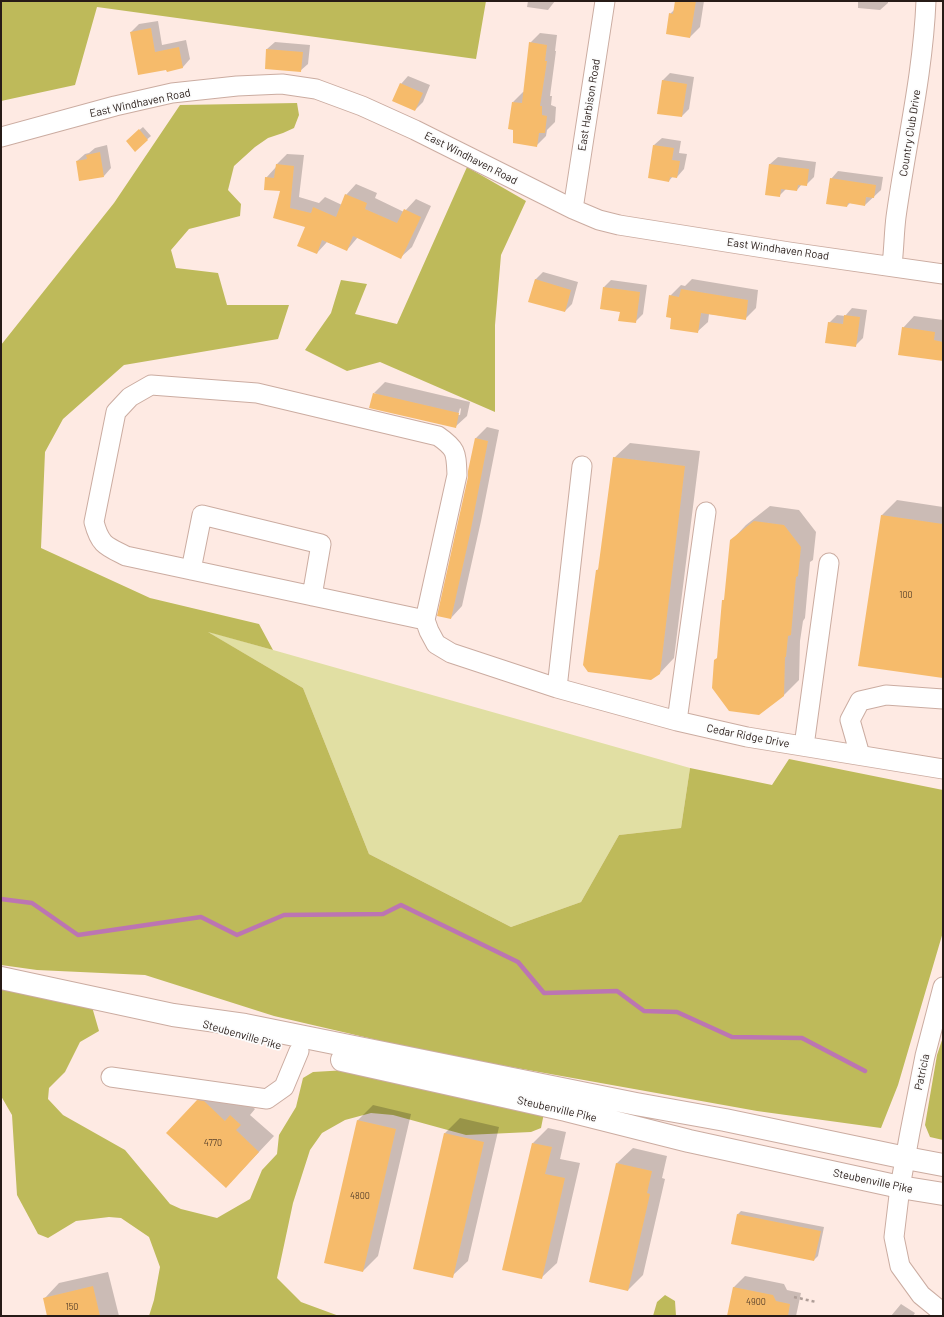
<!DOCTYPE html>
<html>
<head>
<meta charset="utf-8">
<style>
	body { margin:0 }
	#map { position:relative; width:944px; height:1317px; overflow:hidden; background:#feeae3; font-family:Barlow,sans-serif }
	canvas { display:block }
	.frame { position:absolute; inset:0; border:2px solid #271b17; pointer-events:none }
</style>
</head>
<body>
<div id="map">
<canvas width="944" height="1317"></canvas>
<div class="frame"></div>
</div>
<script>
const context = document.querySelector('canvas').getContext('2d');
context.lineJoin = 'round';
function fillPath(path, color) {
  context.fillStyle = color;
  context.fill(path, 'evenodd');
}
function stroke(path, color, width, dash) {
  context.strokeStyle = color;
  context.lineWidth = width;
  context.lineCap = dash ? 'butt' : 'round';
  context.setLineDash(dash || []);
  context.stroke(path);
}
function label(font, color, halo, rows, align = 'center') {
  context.font = font + ' Barlow,sans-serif';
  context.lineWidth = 3.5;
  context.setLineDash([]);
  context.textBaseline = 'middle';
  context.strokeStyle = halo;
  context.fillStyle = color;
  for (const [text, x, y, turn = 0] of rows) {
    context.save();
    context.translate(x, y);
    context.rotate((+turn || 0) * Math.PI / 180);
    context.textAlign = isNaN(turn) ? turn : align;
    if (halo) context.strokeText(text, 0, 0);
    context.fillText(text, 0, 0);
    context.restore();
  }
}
fillPath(new Path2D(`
	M 206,631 L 690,768 L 681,828 L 619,835 L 581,902 L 511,927 L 369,854 L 303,688 Z`), '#e1dfa3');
fillPath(new Path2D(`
	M 1,1 L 486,1 L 476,59 L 97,7 L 75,85 L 1,101 Z
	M 297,103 L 299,115 L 294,128 L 283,133 L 268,138 L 255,147 L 234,166 L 228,190 L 241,204 L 240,216 L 189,229 L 171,250 L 176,268 L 218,273 L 227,305 L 289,305 L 278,339 L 124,365 L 63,419 L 45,452 L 41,548 L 150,598 L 259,624 L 273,650 L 208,632 L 303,688 L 369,854 L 511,927 L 581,902 L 619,835 L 681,828 L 690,768 L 772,785 L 789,759 L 943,790 L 943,932 L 898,1085 L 881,1128 L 757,1111 L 433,1053 L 274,1016 L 145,975 L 37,970 L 1,965 L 1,345 L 114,203 L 180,105 Z
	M 467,167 L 526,201 L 501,255 L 495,325 L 495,412 L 380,362 L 347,371 L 305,350 L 331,313 L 341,280 L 367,284 L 355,314 L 397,324 Z
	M 1,982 L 90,1000 L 99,1031 L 80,1042 L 65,1072 L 49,1088 L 48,1099 L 63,1115 L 125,1150 L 170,1204 L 181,1209 L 217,1218 L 250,1199 L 262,1170 L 277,1154 L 279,1135 L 296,1107 L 303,1078 L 313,1072 L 347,1070 L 545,1108 L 541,1128 L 531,1132 L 466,1135 L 393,1115 L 371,1113 L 345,1120 L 322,1133 L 310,1150 L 293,1203 L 277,1278 L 301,1302 L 339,1316 L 149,1316 L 154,1300 L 160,1267 L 149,1237 L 121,1218 L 109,1217 L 76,1221 L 48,1238 L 38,1234 L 17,1195 L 12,1115 L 1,1096 Z
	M 943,1037 L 943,1140 L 930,1137 L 925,1125 L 937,1055 Z
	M 665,1295 L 675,1301 L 676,1316 L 653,1316 L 657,1302 Z`), '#beba5a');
fillPath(new Path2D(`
	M 528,1 L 555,1 L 548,10 L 527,7 Z
	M 676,1 L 704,1 L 700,27 L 690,37 L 670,14 L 675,9 Z
	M 858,1 L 888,1 L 888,3 L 880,10 L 858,8 Z
	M 158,21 L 162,45 L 186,40 L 190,59 L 183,67 L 167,69 L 131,32 L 139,24 Z
	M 540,33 L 557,35 L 555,51 L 556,51 L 550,96 L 552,96 L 551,105 L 556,107 L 555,122 L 547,130 L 546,136 L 536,146 L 513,102 L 523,92 L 524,92 L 530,43 Z
	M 275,42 L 310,45 L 308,64 L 300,71 L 266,68 L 267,49 Z
	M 670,73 L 694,77 L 689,109 L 682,116 L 662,81 Z
	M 408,76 L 430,85 L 423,102 L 415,110 L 401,84 Z
	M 143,127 L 151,136 L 135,150 L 130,138 Z
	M 662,138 L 681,141 L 679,153 L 687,154 L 684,169 L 677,177 L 673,176 L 669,181 L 654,145 Z
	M 107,145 L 111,168 L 104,176 L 77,161 L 85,154 L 89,153 L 95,148 Z
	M 287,154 L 304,155 L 299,197 L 319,203 L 325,197 L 342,205 L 346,195 L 356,184 L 377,193 L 375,198 L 404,212 L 416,199 L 431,206 L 412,247 L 401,257 L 358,237 L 347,250 L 327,242 L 317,253 L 306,226 L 274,217 L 281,191 L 266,178 L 276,167 L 277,164 Z
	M 778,157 L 816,162 L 814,177 L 806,185 L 802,184 L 797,190 L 787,188 L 779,196 L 770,164 Z
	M 838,171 L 883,177 L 881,190 L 865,205 L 850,203 L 847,206 L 831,179 Z
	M 543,272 L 578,282 L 572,304 L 565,311 L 535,280 Z
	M 692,279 L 758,290 L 756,308 L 745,319 L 709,314 L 708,322 L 697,332 L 672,317 L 670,296 L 681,285 L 685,286 Z
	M 611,280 L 647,285 L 643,314 L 635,322 L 621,311 L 604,287 Z
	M 852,308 L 867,310 L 863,338 L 855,346 L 829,323 L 837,315 L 845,316 Z
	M 914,316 L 943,320 L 943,360 L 903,328 Z
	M 385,382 L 470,402 L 467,416 L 455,427 L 374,393 ZM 460,408 L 461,409 L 460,415 L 458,415 Z
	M 487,427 L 499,430 L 481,521 L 462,606 L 451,618 L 469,477 L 476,438 Z
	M 630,443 L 700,451 L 674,658 L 659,674 L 597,570 L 599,568 L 614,458 Z
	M 897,500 L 943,507 L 943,677 L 859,665 L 882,515 Z
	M 770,506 L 799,510 L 816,532 L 813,560 L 810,562 L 805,618 L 803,621 L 800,641 L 799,680 L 783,696 L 718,658 L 723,601 L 725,598 L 731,541 L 746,525 Z
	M 213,1085 L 220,1086 L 241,1106 L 246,1101 L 255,1109 L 250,1115 L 274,1136 L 226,1187 L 197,1101 Z
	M 373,1105 L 411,1114 L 378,1256 L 363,1271 L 358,1120 Z
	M 460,1118 L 499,1127 L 468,1261 L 452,1276 L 445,1133 Z
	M 548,1128 L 566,1132 L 560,1159 L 580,1163 L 557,1263 L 541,1278 L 533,1143 Z
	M 633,1148 L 667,1156 L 662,1178 L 665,1179 L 643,1275 L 628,1290 L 590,1282 L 617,1163 Z
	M 741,1211 L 824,1227 L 818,1256 L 814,1260 L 732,1243 L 738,1214 Z
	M 108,1272 L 119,1316 L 48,1316 L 44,1299 L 59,1283 Z
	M 745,1276 L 784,1284 L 787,1290 L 801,1293 L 796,1316 L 728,1316 L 734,1287 Z
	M 901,1304 L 915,1313 L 913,1316 L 891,1316 Z`), '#0003');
stroke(new Path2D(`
	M 1,899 L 32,903 L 78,935 L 201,917 L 237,935 L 284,915 L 383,914 L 401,905 L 518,962 L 544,993 L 617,991 L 644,1011 L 677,1012 L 732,1037 L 802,1038 L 865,1071`), '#bc75b2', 4.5);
fillPath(new Path2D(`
	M 675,1 L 696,1 L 690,38 L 666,34 L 669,13 L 673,14 Z
	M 151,28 L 155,52 L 179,47 L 183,68 L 167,72 L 166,70 L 138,75 L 130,32 Z
	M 529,42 L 547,45 L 545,61 L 547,61 L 540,106 L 542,106 L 542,115 L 547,116 L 545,133 L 539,133 L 537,147 L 513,143 L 513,130 L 508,129 L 512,102 L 522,103 Z
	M 266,49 L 303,52 L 301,72 L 265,69 Z
	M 662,80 L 687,84 L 682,117 L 657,114 Z
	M 400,83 L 423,93 L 415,111 L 392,101 Z
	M 139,129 L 148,140 L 135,152 L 126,141 Z
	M 653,145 L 674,148 L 672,160 L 680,161 L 677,178 L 670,177 L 669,182 L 648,178 Z
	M 100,152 L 104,177 L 79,181 L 76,161 L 87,159 L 86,155 Z
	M 276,164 L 294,166 L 290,208 L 311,213 L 313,207 L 336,217 L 345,194 L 367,203 L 365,209 L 397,223 L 404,209 L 421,217 L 401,259 L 353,236 L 347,251 L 322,240 L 317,254 L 297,246 L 305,227 L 273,218 L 280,191 L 264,190 L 265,177 L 274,178 Z
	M 769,164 L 809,169 L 807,186 L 798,185 L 797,191 L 781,189 L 780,197 L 765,195 Z
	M 830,178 L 876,185 L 874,198 L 866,197 L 865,206 L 848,203 L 847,207 L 826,204 Z
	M 535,279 L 571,290 L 565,312 L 528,302 Z
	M 603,287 L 640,292 L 636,323 L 618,321 L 620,312 L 600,309 Z
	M 681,289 L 748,300 L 746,320 L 701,313 L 698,333 L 670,329 L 671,318 L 666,317 L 669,295 L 679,297 Z
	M 844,315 L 860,317 L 856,347 L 825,343 L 828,322 L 843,324 Z
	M 902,327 L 935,332 L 934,340 L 943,342 L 943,361 L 898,355 Z
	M 373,393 L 459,413 L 456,428 L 369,408 Z
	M 475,438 L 488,441 L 470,534 L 451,619 L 437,616 L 468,477 L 468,471 Z
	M 613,457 L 685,466 L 660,674 L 651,680 L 588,672 L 583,665 L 596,570 L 598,570 Z
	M 881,515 L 943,524 L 943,678 L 858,666 Z
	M 754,521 L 784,525 L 801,547 L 798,576 L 796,577 L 791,635 L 788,636 L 786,657 L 785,657 L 784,696 L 759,715 L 729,711 L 712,688 L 714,660 L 717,658 L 722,600 L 724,600 L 730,540 Z
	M 197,1100 L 204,1101 L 225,1121 L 230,1115 L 241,1125 L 236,1130 L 259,1152 L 226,1188 L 166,1133 Z
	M 357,1120 L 396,1129 L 363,1272 L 324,1263 Z
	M 444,1133 L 484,1142 L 453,1278 L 413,1269 Z
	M 532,1143 L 552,1147 L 545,1174 L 565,1178 L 542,1279 L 502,1270 Z
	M 616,1163 L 652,1171 L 647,1193 L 650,1194 L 628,1291 L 589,1282 Z
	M 737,1214 L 821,1231 L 814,1261 L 731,1244 Z
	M 93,1286 L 100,1316 L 47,1316 L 43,1298 Z
	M 733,1287 L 773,1295 L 776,1301 L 790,1304 L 788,1316 L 727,1316 Z`), '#f6bb6b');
const minor = new Path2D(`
	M 1,137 L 115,106 L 172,93 L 237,86 L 282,84 L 316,89 L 362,106 L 415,130 L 573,209 L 599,220 L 619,225 L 789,252 L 943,274
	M 573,209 L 605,1
	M 892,265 C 894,249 894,233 896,217 C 906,145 923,74 926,1
	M 191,570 L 202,515 L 321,544 L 312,596
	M 425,620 L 126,556 C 106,546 100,545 94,522 L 116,412 L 130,397 L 151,385 L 257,393 L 438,436 C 457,449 456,453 457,475 L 425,620 L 429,631 L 436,644 L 451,653 L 557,688 L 677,721 L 747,737 L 943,769
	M 557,688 L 582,466
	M 677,721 L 706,512
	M 804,746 L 829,563
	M 860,755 L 850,720 L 860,701 L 886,695 L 943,699
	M 943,987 L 925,1056 L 910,1132 L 900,1187 L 894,1237 L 900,1266 L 921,1295 L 943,1313
	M 111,1077 L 267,1099 L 284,1087 L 299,1051`);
const major = new Path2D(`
	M 1,978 L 173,1015 L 245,1025 L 636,1104 L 725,1120 L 906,1158 L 943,1165
	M 342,1060 L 566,1110 L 689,1141 L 900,1187 L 943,1194`);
stroke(minor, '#cbaca1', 21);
stroke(major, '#cbaca1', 24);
stroke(new Path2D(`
	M 794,1297 L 816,1302`), '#af9e98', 2.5, [3, 3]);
stroke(minor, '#fff', 19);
stroke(major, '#fff', 22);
label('9px', '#5b432c', null, [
	["100",906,595],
	["4770",213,1143],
	["4800",360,1196],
	["4900",756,1302],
	["150",72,1307]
]);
label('11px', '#271b17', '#fcfcfc', [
	["East Windhaven Road",140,103,-12],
	["East Harbison Road",589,105,-81],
	["Country Club Drive",910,133,-81],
	["East Windhaven Road",471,158,27],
	["East Windhaven Road",778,249,8],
	["Cedar Ridge Drive",748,736,11],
	["Steubenville Pike",242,1035,16],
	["Patricia",922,1072,-78],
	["Steubenville Pike",557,1109,13],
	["Steubenville Pike",873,1181,12]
]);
</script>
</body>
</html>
